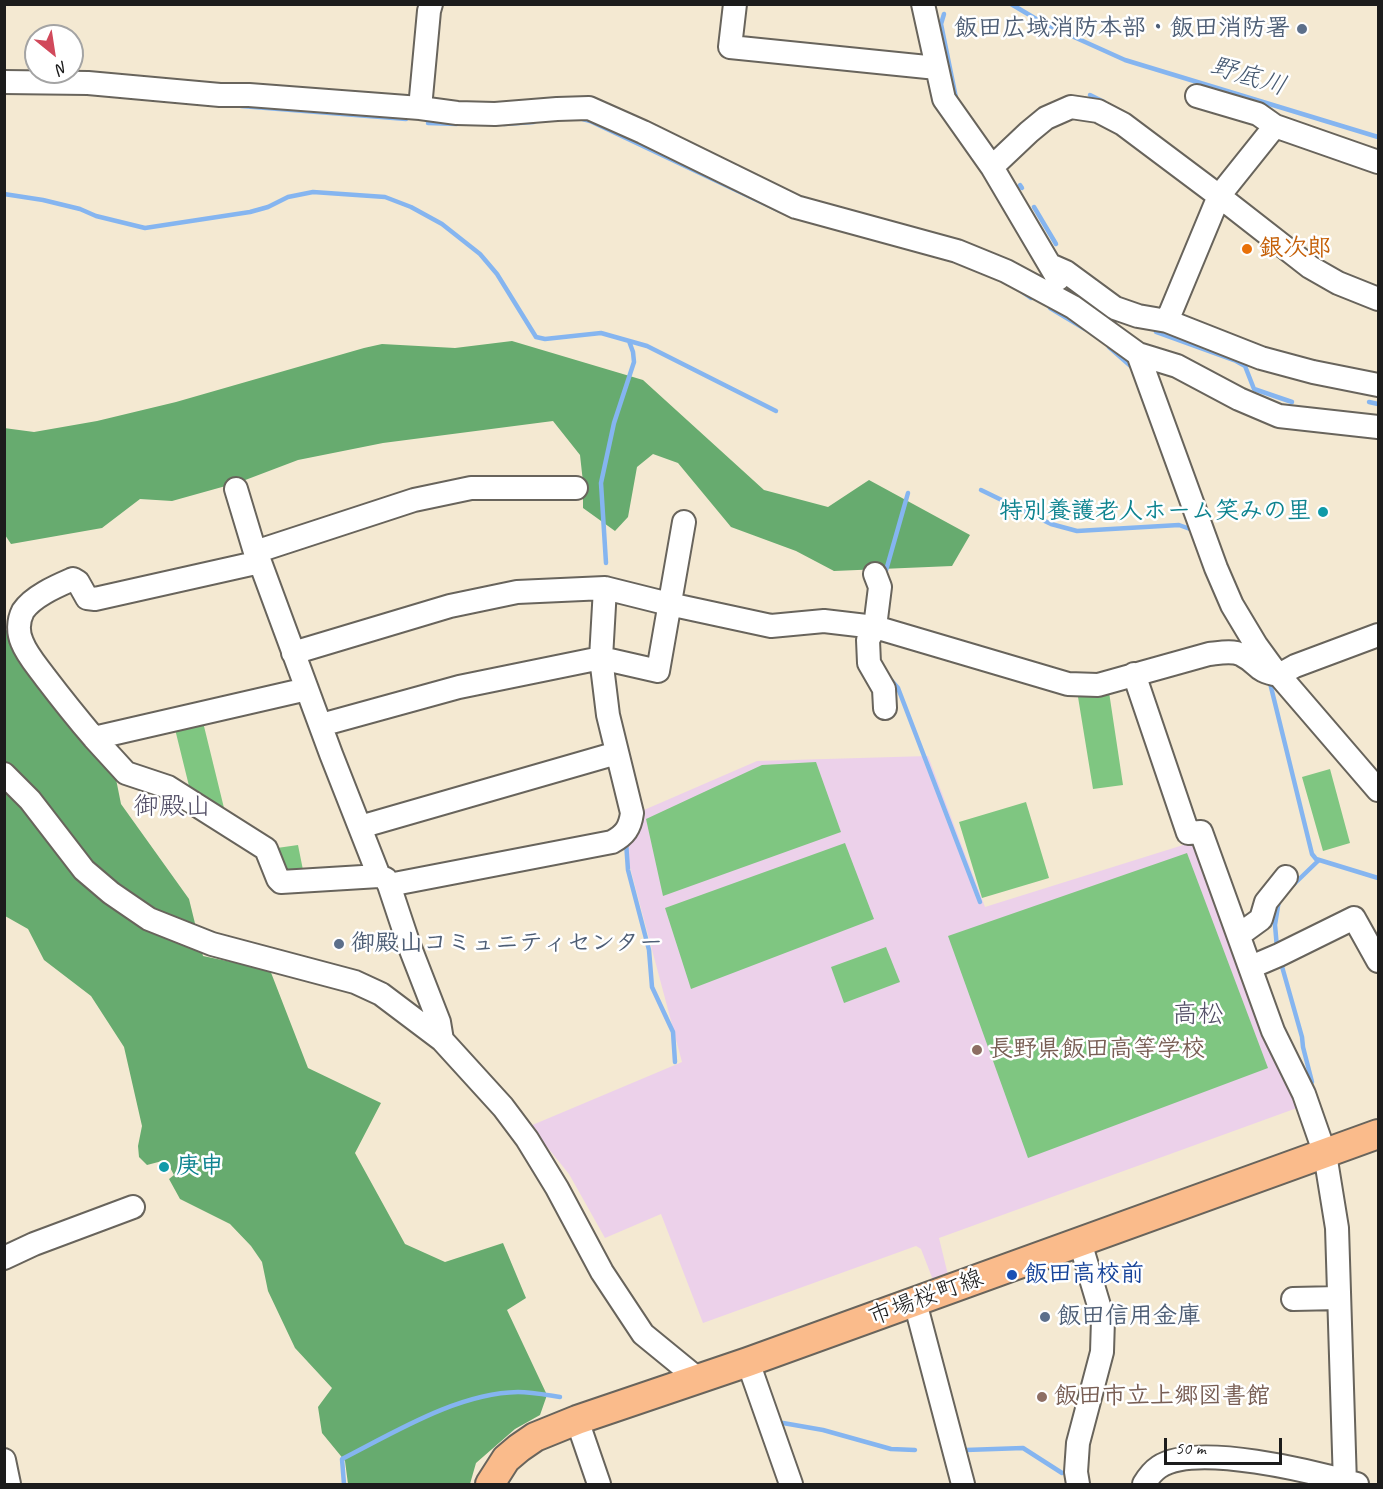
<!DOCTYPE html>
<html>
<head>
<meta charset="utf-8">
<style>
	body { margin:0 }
	#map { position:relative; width:1383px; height:1489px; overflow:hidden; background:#f4e9d2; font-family:Caveat,sans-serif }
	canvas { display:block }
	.frame { position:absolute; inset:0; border:6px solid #1c1c1c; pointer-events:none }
	.north { position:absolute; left:24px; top:24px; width:60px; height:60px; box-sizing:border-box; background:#fff; border:2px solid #a4a4a4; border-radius:50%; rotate:150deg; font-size:16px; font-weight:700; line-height:24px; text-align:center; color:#1c1c1c }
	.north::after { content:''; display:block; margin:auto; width:21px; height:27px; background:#d1495b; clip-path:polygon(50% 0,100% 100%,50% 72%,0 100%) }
	.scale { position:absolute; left:1164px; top:1438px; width:118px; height:27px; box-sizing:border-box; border:3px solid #1c1c1c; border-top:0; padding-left:8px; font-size:18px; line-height:21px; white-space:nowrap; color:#1c1c1c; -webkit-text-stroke:4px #fff; paint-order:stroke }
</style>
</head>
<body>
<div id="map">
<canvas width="1383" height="1489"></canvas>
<div class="frame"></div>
<div class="north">N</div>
<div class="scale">50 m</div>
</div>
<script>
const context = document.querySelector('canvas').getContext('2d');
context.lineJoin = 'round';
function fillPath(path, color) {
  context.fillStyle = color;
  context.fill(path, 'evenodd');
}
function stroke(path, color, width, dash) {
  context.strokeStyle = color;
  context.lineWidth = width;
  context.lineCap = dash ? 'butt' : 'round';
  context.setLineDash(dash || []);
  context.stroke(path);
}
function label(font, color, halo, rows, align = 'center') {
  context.font = font + ' Caveat,"Klee One",sans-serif';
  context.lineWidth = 5;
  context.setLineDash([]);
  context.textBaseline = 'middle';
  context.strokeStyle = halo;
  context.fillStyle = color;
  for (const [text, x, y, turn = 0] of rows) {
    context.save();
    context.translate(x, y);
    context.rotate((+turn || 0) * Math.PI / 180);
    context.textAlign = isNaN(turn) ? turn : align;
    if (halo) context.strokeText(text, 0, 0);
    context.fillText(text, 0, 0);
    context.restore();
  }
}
fillPath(new Path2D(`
	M 928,756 L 985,907 L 1196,841 L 1297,1108 L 939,1238 L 948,1275 L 933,1280 L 921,1249 L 916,1246 L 703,1323 L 661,1214 L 605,1238 L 569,1174 L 530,1126 L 682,1062 L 623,841 L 634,833 L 644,810 L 757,761 Z`), '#ecd1ea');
fillPath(new Path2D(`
	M 1109,692 L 1123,785 L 1093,789 L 1078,697 Z
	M 202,718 L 224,808 L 189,786 L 174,725 Z
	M 816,762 L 841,832 L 663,896 L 646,819 L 762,765 Z
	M 1330,769 L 1350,843 L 1323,851 L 1302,777 Z
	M 1026,802 L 1049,878 L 982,898 L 959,822 Z
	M 845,843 L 874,919 L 691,989 L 665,908 Z
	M 298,845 L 304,875 L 282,878 L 277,848 Z
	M 1187,853 L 1268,1068 L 1028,1158 L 948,936 Z
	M 886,947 L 900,982 L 844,1003 L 831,967 Z`), '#7fc681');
fillPath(new Path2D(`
	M 512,341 L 643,380 L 764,490 L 828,507 L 869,480 L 970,535 L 952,566 L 834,571 L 796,551 L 731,527 L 678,463 L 653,454 L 637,467 L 628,517 L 615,531 L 583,508 L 583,482 L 580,455 L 553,421 L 383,443 L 298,460 L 240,482 L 172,501 L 140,499 L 102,528 L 11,544 L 5,535 L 4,428 L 34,432 L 97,421 L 176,402 L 364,348 L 382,344 L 455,348 Z
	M 5,629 L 12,635 L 87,746 L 116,779 L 121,804 L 189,899 L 203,956 L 270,970 L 308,1068 L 381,1103 L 355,1153 L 405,1244 L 445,1262 L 503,1243 L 526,1298 L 507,1310 L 547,1395 L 540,1415 L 515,1429 L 476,1463 L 470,1484 L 348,1484 L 345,1461 L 322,1433 L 318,1407 L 332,1388 L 295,1348 L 268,1291 L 262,1262 L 251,1246 L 230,1224 L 180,1199 L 169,1179 L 174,1175 L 166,1160 L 147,1165 L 139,1157 L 138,1146 L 142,1126 L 124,1047 L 91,996 L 44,960 L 28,929 L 5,916 Z`), '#67ab6f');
stroke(new Path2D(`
	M 1011,4 L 1043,23 L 1125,60 L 1378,137
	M 944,14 L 941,24 L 956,98
	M 1090,95 L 1104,102
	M 241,106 L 406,119
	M 579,118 L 590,121 L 780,211
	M 428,123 L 457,124
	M 504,124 L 534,122
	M 1020,185 L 1022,188
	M 4,194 L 43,200 L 80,209 L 96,216 L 145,228 L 250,212 L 268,207 L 288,197 L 313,192 L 385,197 L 411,207 L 442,224 L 480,254 L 497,274 L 536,337 L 545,339 L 601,333 L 647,346 L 776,411
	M 1034,207 L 1056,244
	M 1021,291 L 1031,298
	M 1050,308 L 1085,329
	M 1156,332 L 1236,361 L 1245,366 L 1254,389 L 1292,402
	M 1109,347 L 1134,369
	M 1369,402 L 1378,404
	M 981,490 L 1051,524 L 1077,531 L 1179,525 L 1190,529
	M 606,563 L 601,483 L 614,423 L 634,362 L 633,352 L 629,341
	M 885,574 L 908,493
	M 891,680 L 898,688 L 980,902
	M 1270,683 L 1312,854 L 1316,859 L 1378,878
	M 626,842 L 628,870 L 649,950 L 652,987 L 673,1032 L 675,1062
	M 1291,887 L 1319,860
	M 1277,948 L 1275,925 L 1279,900
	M 1281,963 L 1302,1037 L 1303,1047 L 1312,1082
	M 783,1423 L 823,1430 L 891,1449 L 915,1450
	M 966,1450 L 1023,1448 L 1062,1473
	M 344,1484 L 342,1459 C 395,1432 458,1393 518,1392 C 532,1392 547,1395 560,1397`), '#85b5f0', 4.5);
const minor = new Path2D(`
	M 735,4 L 730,47 L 937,68
	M 923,4 L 944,99 L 992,167 L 1058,279
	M 4,82 L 88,83 L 220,95 L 249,95 L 420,108 L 457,113 L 495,114 L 557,109 L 589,108 L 643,132 L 796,207 L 957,251 L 1006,271 L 1073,307 L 1138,354 L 1177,366 L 1239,399 L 1279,416 L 1378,427
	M 1197,96 L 1258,114 L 1275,126
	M 420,108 L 429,11 L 431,4
	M 992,167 L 1029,132 L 1046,118 L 1071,107 L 1098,111 L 1123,124 L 1219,196 L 1310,267 L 1338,283 L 1378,299
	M 1050,265 L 1066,272 L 1115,308 L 1138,316 L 1167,321 L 1261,358 L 1313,372 L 1378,385
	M 1167,321 L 1219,196 L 1275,126 L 1378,162
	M 1138,354 L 1216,568 L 1232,605 L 1256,645 L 1272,667 L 1378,790
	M 236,489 L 255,552 L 260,562 L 331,754 L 379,876 L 386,879 L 389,885 L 409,945 L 439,1022 L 442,1040
	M 255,552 L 414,500 L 471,488 L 576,488
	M 260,562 L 95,599 L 87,598 L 78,582 L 73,579 C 57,586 33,596 23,611 C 18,621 18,633 22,642 C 27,655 37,666 45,677 C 61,698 77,718 94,738 L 307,689
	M 875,574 L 880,587 L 875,627 L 868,640 L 869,663 L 884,689 L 885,708
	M 605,588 L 669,604 L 771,626 L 824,621 L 875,627 L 1068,684 L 1098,685 L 1209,654 C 1219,653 1233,650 1242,655 C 1260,664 1254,671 1279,675 L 1295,666 L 1378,635
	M 293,653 L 450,606 L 517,592 L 605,588 L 601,658 L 608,715 L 632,813 C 630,828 625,835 612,842 L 389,885
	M 1134,674 L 1188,833 L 1201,832 L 1273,1031 L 1304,1094 L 1325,1154 L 1337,1228 L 1345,1484
	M 321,725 L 459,687 L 601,658 L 658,671 L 684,522
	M 94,738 L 126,773 L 168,787 L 266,849 L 278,879 L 281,882 L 379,876
	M 4,774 L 30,800 L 84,870 L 111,893 L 149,919 L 212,944 L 355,982 L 381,994 L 442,1040 L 503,1107 L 527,1139 L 557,1188 L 602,1272 L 643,1334 L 698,1379
	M 360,827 L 617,753
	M 1239,935 L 1261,919 L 1266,902 L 1286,877
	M 1251,967 L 1279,955 L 1354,918 L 1378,961
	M 4,1258 L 34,1244 L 133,1207
	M 1293,1299 L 1339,1298
	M 915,1302 L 963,1484
	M 748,1362 L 791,1484
	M 577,1420 L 599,1484
	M 4,1460 L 9,1484
	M 1078,1484 L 1076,1472 L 1078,1443 L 1102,1352 L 1103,1319 L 1080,1242
	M 1144,1484 C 1147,1479 1153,1471 1159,1467 C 1196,1442 1314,1472 1357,1484`);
const major = new Path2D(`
	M 490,1484 L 506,1459 L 519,1448 L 535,1437 L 577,1420 L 748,1362 L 1378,1134`);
stroke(minor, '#68645c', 26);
stroke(major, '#68645c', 32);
stroke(minor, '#fff', 22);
stroke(major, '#fabb8b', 28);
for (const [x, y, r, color] of [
	[1302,29,6,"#5c6f8a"],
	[1247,249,6,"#e8710a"],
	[1323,512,6,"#0f9aa8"],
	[339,944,6,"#5c6f8a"],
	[977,1050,6,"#8d6e63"],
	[164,1167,6,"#0f9aa8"],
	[1012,1275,6,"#1a4fb4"],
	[1045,1317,6,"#5c6f8a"],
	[1042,1397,6,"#8d6e63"]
]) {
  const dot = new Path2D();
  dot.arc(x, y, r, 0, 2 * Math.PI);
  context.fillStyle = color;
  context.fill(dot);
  stroke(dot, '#fff', 2);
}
label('bold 24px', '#4e5e75', '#fff', [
	["飯田広域消防本部・飯田消防署",1290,29,"right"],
	["御殿山コミュニティセンター",351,944],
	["飯田信用金庫",1057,1317]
], 'left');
label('bold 24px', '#c56008', '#fff', [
	["銀次郎",1259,249]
], 'left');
label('bold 24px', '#0d838f', '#fff', [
	["特別養護老人ホーム笑みの里",1311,512],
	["庚申",176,1167,"left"]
], 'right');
label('bold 24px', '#785e54', '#fff', [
	["長野県飯田高等学校",989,1050],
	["飯田市立上郷図書館",1054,1397]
], 'left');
label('bold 24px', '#164399', '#fff', [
	["飯田高校前",1024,1275]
], 'left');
label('24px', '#1c1c1c', '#fff', [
	["市場桜町線",926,1298,-20]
]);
label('italic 26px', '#465971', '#fff', [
	["野底川",1248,77,17]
]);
label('26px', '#504c64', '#fff', [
	["御殿山",172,807],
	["高松",1198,1015]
]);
</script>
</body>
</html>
